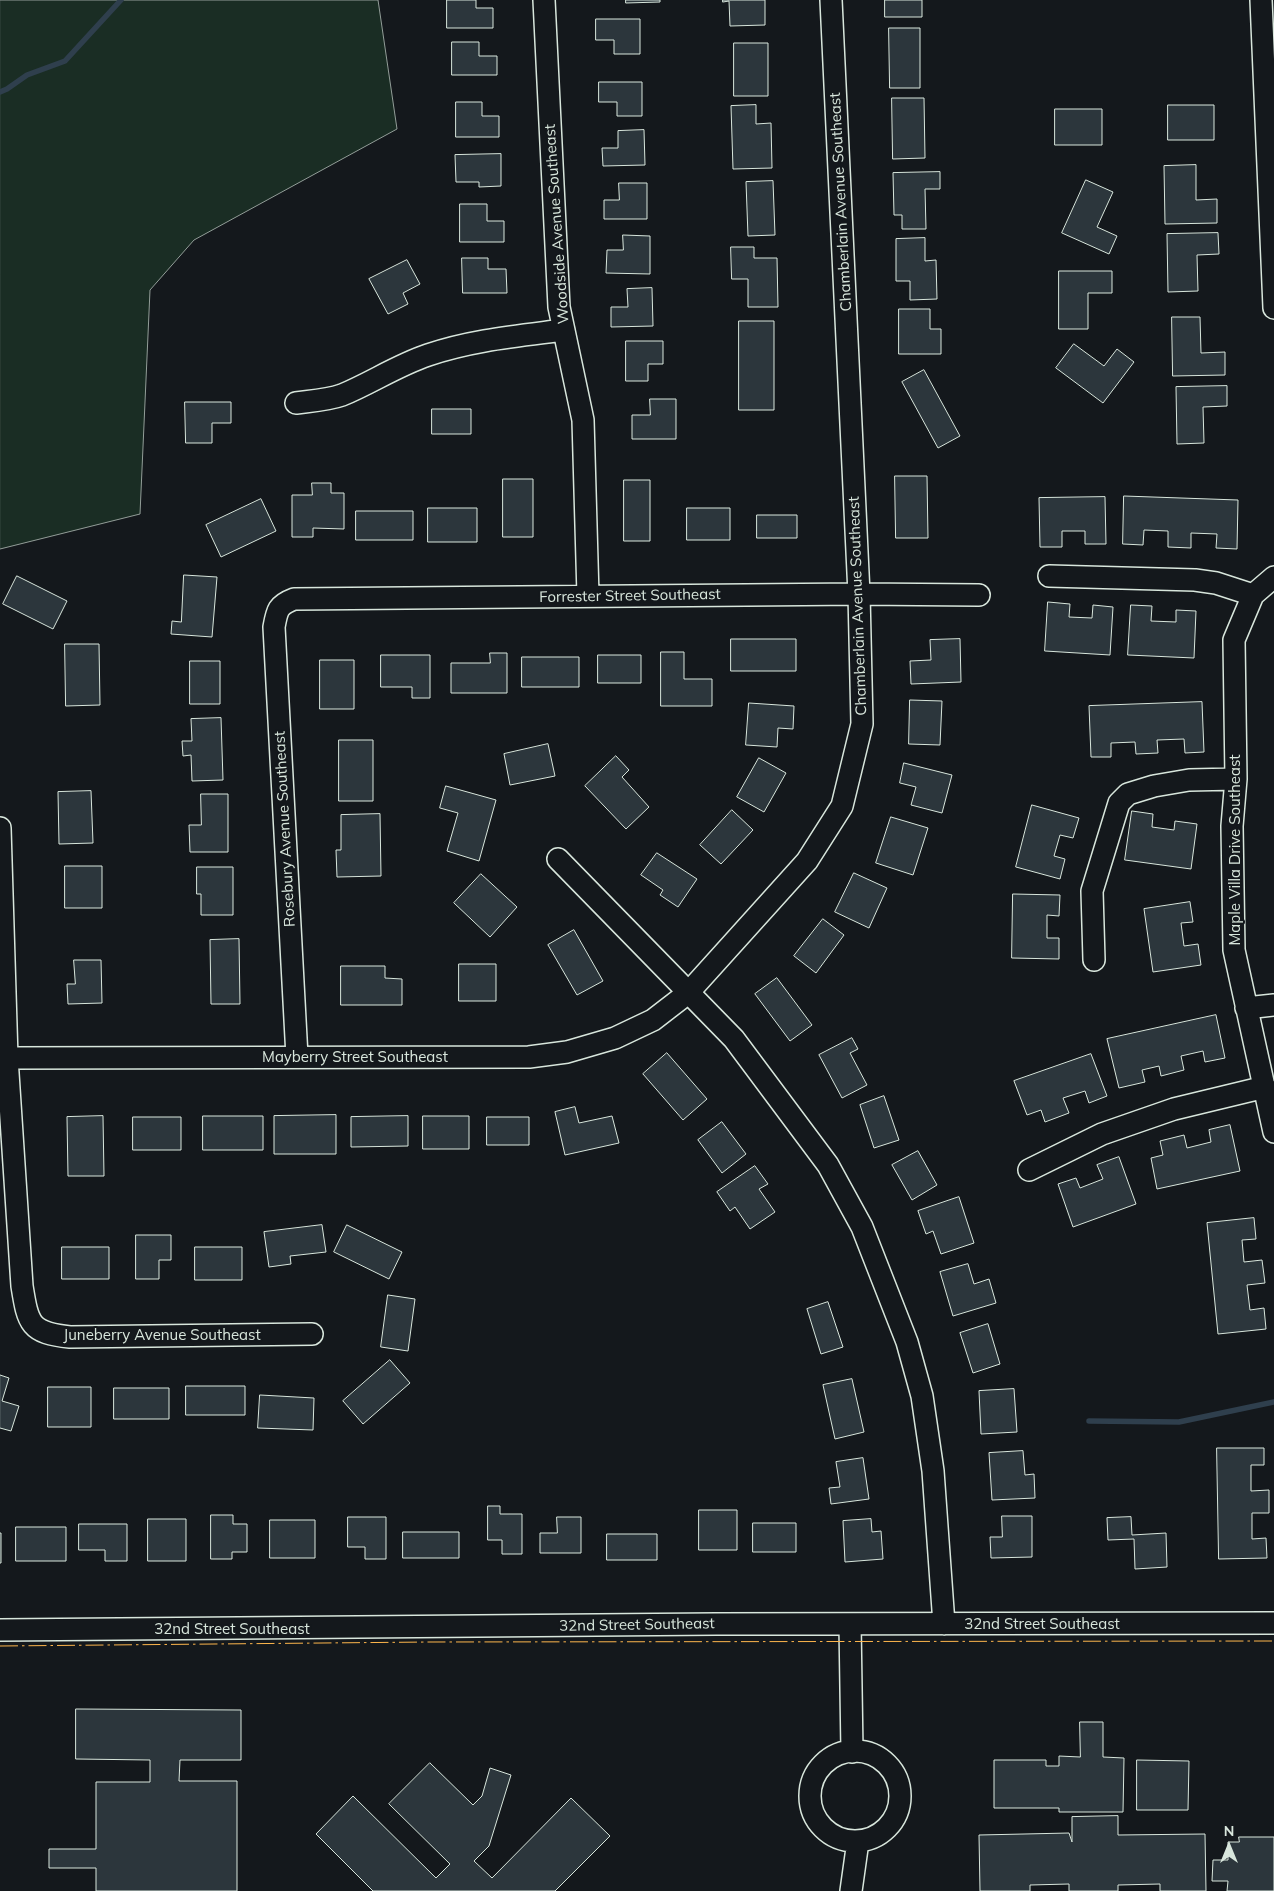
<!DOCTYPE html>
<html>
<head>
<meta charset="utf-8">
<style>
	body { margin:0 }
	#map { position:relative; width:1274px; height:1891px; overflow:hidden; background:#14181c; font-family:Mulish,sans-serif }
	canvas { display:block }
	.north { position:absolute; left:1204px; top:1821px; width:50px; height:50px; -webkit-text-stroke:4px #14181c; paint-order:stroke; rotate:0deg; font-size:14px; font-weight:700; line-height:20px; text-align:center; color:#d8e6dc }
	.north::after { content:''; display:block; margin:auto; width:18px; height:22px; background:#d8e6dc; clip-path:polygon(50% 0,100% 100%,50% 72%,0 100%) }
</style>
</head>
<body>
<div id="map">
<canvas width="1274" height="1891"></canvas>
<div class="north">N</div>
</div>
<script>
const context = document.querySelector('canvas').getContext('2d');
context.lineJoin = 'round';
function fillPath(path, color) {
  context.fillStyle = color;
  context.fill(path, 'evenodd');
}
function stroke(path, color, width, dash) {
  context.strokeStyle = color;
  context.lineWidth = width;
  context.lineCap = dash ? 'butt' : 'round';
  context.setLineDash(dash || []);
  context.stroke(path);
}
function label(font, color, halo, rows, align = 'center') {
  context.font = font + ' Mulish,sans-serif';
  context.lineWidth = 4;
  context.setLineDash([]);
  context.textBaseline = 'middle';
  context.strokeStyle = halo;
  context.fillStyle = color;
  for (const [text, x, y, turn = 0] of rows) {
    context.save();
    context.translate(x, y);
    context.rotate((+turn || 0) * Math.PI / 180);
    context.textAlign = isNaN(turn) ? turn : align;
    if (halo) context.strokeText(text, 0, 0);
    context.fillText(text, 0, 0);
    context.restore();
  }
}
const green = new Path2D(`
	M 0,0 L 378,0 L 397,129 L 194,240 L 150,290 L 140,514 L 0,549 Z`);
fillPath(green, '#1a2d24');
stroke(green, '#939e99', 1);
stroke(new Path2D(`
	M 0,92 L 7,89 L 27,75 L 65,61 L 121,0
	M 1089,1421 L 1179,1422 L 1274,1402`), '#2f3f4d', 5.5);
const building = new Path2D(`
	M 447,0 L 476,0 L 476,8 L 493,8 L 493,28 L 447,28 Z
	M 626,0 L 660,0 L 660,2 L 626,3 Z
	M 723,0 L 765,0 L 765,25 L 730,26 L 729,1 L 723,2 Z
	M 885,0 L 922,0 L 922,17 L 885,17 Z
	M 596,19 L 640,19 L 640,54 L 614,54 L 614,40 L 596,40 Z
	M 889,28 L 920,28 L 920,88 L 890,88 Z
	M 452,42 L 479,42 L 479,56 L 497,56 L 497,75 L 452,75 Z
	M 734,43 L 768,43 L 768,96 L 734,96 Z
	M 599,82 L 642,82 L 642,116 L 617,116 L 617,102 L 599,102 Z
	M 892,98 L 924,98 L 925,158 L 893,159 Z
	M 456,102 L 482,102 L 482,116 L 499,116 L 499,137 L 456,137 Z
	M 756,105 L 756,124 L 771,123 L 772,168 L 733,169 L 731,106 Z
	M 1168,105 L 1214,105 L 1214,140 L 1168,140 Z
	M 1055,109 L 1102,109 L 1102,145 L 1055,145 Z
	M 644,130 L 645,165 L 603,166 L 602,148 L 618,148 L 618,131 Z
	M 501,154 L 501,186 L 479,187 L 479,182 L 456,182 L 455,155 Z
	M 1196,165 L 1196,200 L 1217,199 L 1217,223 L 1165,224 L 1164,166 Z
	M 940,172 L 940,189 L 925,189 L 926,229 L 902,229 L 902,215 L 894,215 L 893,173 Z
	M 1086,180 L 1113,192 L 1097,227 L 1117,236 L 1109,254 L 1062,233 Z
	M 773,181 L 775,235 L 748,236 L 746,182 Z
	M 619,183 L 647,183 L 647,219 L 604,219 L 604,200 L 619,200 Z
	M 460,204 L 487,204 L 487,221 L 504,221 L 504,242 L 460,242 Z
	M 1218,233 L 1219,254 L 1197,255 L 1198,291 L 1168,292 L 1167,234 Z
	M 623,235 L 650,236 L 650,274 L 606,273 L 607,250 L 623,250 Z
	M 925,238 L 925,261 L 936,260 L 937,299 L 910,300 L 910,281 L 896,281 L 896,239 Z
	M 731,247 L 754,247 L 754,258 L 777,258 L 778,307 L 748,307 L 748,279 L 732,279 Z
	M 462,258 L 488,258 L 488,269 L 506,269 L 507,293 L 463,293 Z
	M 407,260 L 420,284 L 403,293 L 408,304 L 388,314 L 369,279 Z
	M 1059,271 L 1112,271 L 1112,293 L 1088,293 L 1088,329 L 1059,329 Z
	M 652,288 L 653,326 L 611,327 L 611,307 L 628,307 L 627,289 Z
	M 899,309 L 930,309 L 930,329 L 941,329 L 941,354 L 899,354 Z
	M 1172,317 L 1200,317 L 1201,353 L 1225,352 L 1225,375 L 1173,376 Z
	M 739,321 L 774,321 L 774,410 L 739,410 Z
	M 626,341 L 663,341 L 663,364 L 648,364 L 648,381 L 626,381 Z
	M 1074,344 L 1104,366 L 1117,349 L 1134,362 L 1103,403 L 1056,368 Z
	M 924,370 L 960,436 L 938,448 L 902,382 Z
	M 1227,386 L 1227,406 L 1203,407 L 1204,443 L 1177,444 L 1176,387 Z
	M 650,399 L 676,399 L 676,439 L 632,439 L 632,415 L 650,415 Z
	M 185,402 L 231,402 L 231,423 L 212,423 L 212,443 L 186,443 Z
	M 432,409 L 471,409 L 471,434 L 432,434 Z
	M 895,476 L 927,476 L 928,538 L 896,538 Z
	M 503,479 L 533,479 L 533,537 L 503,537 Z
	M 624,480 L 650,480 L 650,541 L 624,541 Z
	M 312,483 L 331,483 L 331,493 L 344,493 L 344,529 L 313,528 L 313,537 L 292,537 L 292,495 L 312,495 Z
	M 1124,496 L 1238,500 L 1237,549 L 1216,548 L 1217,534 L 1191,533 L 1191,548 L 1168,547 L 1168,531 L 1144,530 L 1143,545 L 1123,544 Z
	M 1105,497 L 1106,544 L 1085,544 L 1085,531 L 1062,531 L 1062,547 L 1040,547 L 1039,498 Z
	M 261,499 L 276,531 L 221,557 L 206,525 Z
	M 428,508 L 477,508 L 477,542 L 428,542 Z
	M 687,508 L 730,508 L 730,540 L 687,540 Z
	M 356,511 L 413,511 L 413,540 L 356,540 Z
	M 757,515 L 797,515 L 797,538 L 757,538 Z
	M 184,575 L 217,577 L 212,637 L 171,634 L 172,621 L 181,622 Z
	M 17,576 L 67,601 L 53,629 L 3,604 Z
	M 1048,602 L 1070,604 L 1069,617 L 1092,618 L 1093,605 L 1113,607 L 1110,655 L 1045,651 Z
	M 1131,605 L 1152,606 L 1151,621 L 1176,622 L 1176,610 L 1196,611 L 1194,658 L 1128,655 Z
	M 731,639 L 796,639 L 796,671 L 731,671 Z
	M 960,639 L 961,682 L 911,684 L 910,661 L 931,660 L 930,640 Z
	M 65,644 L 99,644 L 100,705 L 66,706 Z
	M 661,652 L 684,652 L 684,679 L 712,679 L 712,706 L 661,706 Z
	M 490,653 L 507,653 L 507,693 L 451,693 L 451,663 L 490,663 Z
	M 381,655 L 430,655 L 430,698 L 412,698 L 412,687 L 381,687 Z
	M 598,655 L 641,655 L 641,683 L 598,683 Z
	M 522,657 L 579,657 L 579,687 L 522,687 Z
	M 320,660 L 354,660 L 354,709 L 320,709 Z
	M 190,661 L 220,661 L 220,704 L 190,704 Z
	M 910,700 L 942,701 L 940,745 L 909,744 Z
	M 1202,702 L 1204,752 L 1185,753 L 1184,739 L 1157,740 L 1158,753 L 1136,754 L 1135,742 L 1111,743 L 1111,757 L 1091,757 L 1089,706 Z
	M 749,703 L 794,706 L 793,729 L 778,728 L 777,747 L 746,745 Z
	M 221,718 L 223,780 L 192,781 L 191,755 L 183,756 L 182,741 L 192,741 L 191,719 Z
	M 339,740 L 373,740 L 373,801 L 339,801 Z
	M 548,744 L 555,776 L 510,785 L 504,754 Z
	M 616,756 L 629,770 L 622,777 L 649,807 L 626,829 L 585,786 Z
	M 759,758 L 786,773 L 764,812 L 737,797 Z
	M 904,763 L 952,775 L 942,813 L 911,805 L 916,787 L 900,783 Z
	M 446,786 L 496,800 L 479,861 L 447,851 L 458,813 L 440,808 Z
	M 91,791 L 93,843 L 59,844 L 58,792 Z
	M 201,794 L 228,794 L 228,852 L 190,852 L 189,825 L 201,825 Z
	M 1032,805 L 1079,818 L 1073,838 L 1060,835 L 1054,856 L 1065,859 L 1060,879 L 1016,867 Z
	M 732,810 L 753,830 L 721,864 L 700,845 Z
	M 1132,811 L 1153,814 L 1152,827 L 1174,830 L 1175,821 L 1197,824 L 1191,869 L 1125,860 Z
	M 380,814 L 381,876 L 337,877 L 336,850 L 341,850 L 341,815 Z
	M 891,817 L 928,828 L 913,875 L 876,863 Z
	M 657,853 L 697,879 L 678,907 L 660,895 L 663,890 L 641,875 Z
	M 65,866 L 102,866 L 102,908 L 65,908 Z
	M 197,867 L 233,867 L 233,915 L 201,915 L 201,894 L 197,894 Z
	M 854,873 L 887,888 L 869,928 L 835,912 Z
	M 481,874 L 517,907 L 490,937 L 454,903 Z
	M 1013,894 L 1060,895 L 1059,916 L 1047,915 L 1047,938 L 1059,938 L 1059,959 L 1012,958 Z
	M 1190,902 L 1193,922 L 1181,923 L 1184,946 L 1198,944 L 1201,965 L 1153,972 L 1144,909 Z
	M 823,919 L 844,935 L 816,973 L 794,956 Z
	M 574,930 L 603,981 L 577,995 L 548,945 Z
	M 239,939 L 240,1004 L 211,1004 L 210,940 Z
	M 74,960 L 101,960 L 102,1003 L 68,1004 L 67,984 L 75,984 Z
	M 459,964 L 496,964 L 496,1001 L 459,1001 Z
	M 341,966 L 385,966 L 385,978 L 402,979 L 402,1005 L 341,1005 Z
	M 777,978 L 812,1025 L 790,1041 L 755,994 Z
	M 1216,1015 L 1225,1058 L 1205,1062 L 1203,1051 L 1181,1056 L 1184,1070 L 1161,1076 L 1159,1066 L 1142,1070 L 1145,1082 L 1119,1088 L 1107,1039 Z
	M 852,1038 L 858,1049 L 850,1053 L 867,1085 L 842,1098 L 819,1055 Z
	M 667,1053 L 707,1099 L 683,1120 L 643,1074 Z
	M 1091,1054 L 1107,1096 L 1089,1103 L 1085,1091 L 1063,1098 L 1069,1113 L 1045,1122 L 1041,1110 L 1027,1115 L 1014,1081 Z
	M 884,1096 L 899,1140 L 874,1148 L 860,1105 Z
	M 575,1107 L 579,1123 L 612,1116 L 619,1143 L 565,1155 L 555,1112 Z
	M 336,1115 L 336,1154 L 274,1154 L 274,1116 Z
	M 103,1116 L 104,1176 L 68,1176 L 67,1117 Z
	M 203,1116 L 263,1116 L 263,1150 L 203,1150 Z
	M 408,1116 L 408,1146 L 351,1147 L 351,1117 Z
	M 423,1116 L 469,1116 L 469,1149 L 423,1149 Z
	M 133,1117 L 181,1117 L 181,1150 L 133,1150 Z
	M 487,1117 L 529,1117 L 529,1145 L 487,1145 Z
	M 722,1122 L 746,1154 L 722,1173 L 698,1140 Z
	M 1230,1125 L 1240,1171 L 1157,1189 L 1151,1158 L 1163,1155 L 1160,1141 L 1184,1135 L 1187,1148 L 1211,1142 L 1209,1130 Z
	M 918,1151 L 937,1185 L 912,1200 L 892,1165 Z
	M 1119,1157 L 1136,1204 L 1073,1227 L 1058,1184 L 1076,1178 L 1080,1188 L 1103,1179 L 1097,1165 Z
	M 755,1166 L 768,1184 L 759,1189 L 775,1212 L 750,1229 L 735,1207 L 730,1211 L 717,1192 Z
	M 959,1197 L 974,1243 L 941,1254 L 933,1231 L 926,1234 L 918,1211 Z
	M 1254,1218 L 1256,1239 L 1242,1240 L 1244,1262 L 1262,1260 L 1265,1283 L 1247,1285 L 1250,1310 L 1264,1308 L 1266,1329 L 1218,1334 L 1207,1223 Z
	M 322,1225 L 326,1252 L 290,1256 L 291,1264 L 269,1267 L 264,1232 Z
	M 347,1225 L 402,1252 L 389,1279 L 334,1252 Z
	M 136,1235 L 171,1235 L 171,1260 L 159,1260 L 159,1279 L 136,1279 Z
	M 62,1247 L 109,1247 L 109,1279 L 62,1279 Z
	M 195,1247 L 242,1247 L 242,1280 L 195,1280 Z
	M 968,1264 L 974,1284 L 989,1279 L 996,1303 L 953,1316 L 940,1272 Z
	M 388,1295 L 415,1299 L 408,1351 L 381,1347 Z
	M 828,1302 L 843,1347 L 821,1354 L 807,1309 Z
	M 988,1324 L 1000,1364 L 973,1373 L 960,1333 Z
	M 390,1360 L 410,1383 L 363,1424 L 343,1401 Z
	M 0,1375 L 9,1378 L 2,1401 L 19,1406 L 11,1431 L 0,1428 Z
	M 852,1379 L 864,1432 L 835,1439 L 823,1385 Z
	M 186,1386 L 245,1386 L 245,1415 L 186,1415 Z
	M 48,1387 L 91,1387 L 91,1427 L 48,1427 Z
	M 114,1388 L 169,1388 L 169,1419 L 114,1419 Z
	M 1014,1389 L 1017,1432 L 981,1434 L 979,1391 Z
	M 260,1395 L 314,1398 L 313,1430 L 258,1428 Z
	M 1217,1448 L 1264,1448 L 1264,1465 L 1251,1465 L 1251,1491 L 1269,1490 L 1269,1513 L 1252,1513 L 1252,1539 L 1266,1538 L 1267,1558 L 1219,1559 Z
	M 1023,1451 L 1025,1475 L 1034,1474 L 1035,1498 L 992,1500 L 989,1453 Z
	M 863,1458 L 869,1499 L 831,1504 L 829,1488 L 840,1487 L 836,1462 Z
	M 488,1506 L 500,1506 L 500,1514 L 522,1514 L 522,1554 L 502,1554 L 502,1540 L 488,1540 Z
	M 699,1510 L 737,1510 L 737,1550 L 699,1550 Z
	M 211,1515 L 233,1515 L 233,1524 L 247,1524 L 247,1552 L 232,1552 L 232,1559 L 211,1559 Z
	M 1002,1516 L 1032,1516 L 1032,1557 L 991,1558 L 990,1537 L 1002,1537 Z
	M 348,1517 L 386,1517 L 386,1559 L 365,1559 L 365,1547 L 348,1547 Z
	M 557,1517 L 581,1517 L 581,1553 L 540,1553 L 540,1533 L 557,1533 Z
	M 1131,1517 L 1132,1535 L 1166,1533 L 1167,1567 L 1135,1569 L 1134,1539 L 1108,1540 L 1107,1518 Z
	M 148,1519 L 186,1519 L 186,1561 L 148,1561 Z
	M 871,1519 L 872,1532 L 881,1531 L 883,1559 L 845,1562 L 843,1521 Z
	M 270,1520 L 315,1520 L 315,1558 L 270,1558 Z
	M 753,1523 L 796,1523 L 796,1552 L 753,1552 Z
	M 79,1524 L 127,1524 L 127,1561 L 105,1561 L 105,1550 L 79,1550 Z
	M 16,1527 L 66,1527 L 66,1561 L 16,1561 Z
	M 403,1532 L 459,1532 L 459,1558 L 403,1558 Z
	M 0,1533 L 1,1533 L 1,1563 L 0,1563 Z
	M 607,1534 L 657,1534 L 657,1560 L 607,1560 Z
	M 76,1709 L 241,1710 L 241,1760 L 180,1760 L 179,1781 L 237,1781 L 237,1891 L 96,1891 L 96,1868 L 49,1868 L 49,1849 L 96,1849 L 96,1782 L 150,1782 L 150,1760 L 76,1759 Z
	M 1080,1722 L 1103,1722 L 1103,1757 L 1124,1758 L 1123,1812 L 1059,1812 L 1059,1808 L 994,1808 L 994,1760 L 1046,1760 L 1046,1766 L 1059,1766 L 1059,1756 L 1080,1757 Z
	M 1137,1760 L 1189,1761 L 1188,1810 L 1137,1810 Z
	M 430,1763 L 473,1805 L 482,1796 L 490,1768 L 511,1775 L 489,1846 L 474,1861 L 492,1878 L 571,1798 L 610,1836 L 555,1891 L 373,1891 L 316,1834 L 353,1796 L 436,1878 L 450,1864 L 389,1804 Z
	M 1118,1816 L 1118,1835 L 1205,1834 L 1206,1891 L 1160,1891 L 1160,1884 L 1118,1885 L 1118,1891 L 1069,1891 L 1069,1884 L 1030,1885 L 1030,1891 L 980,1891 L 979,1835 L 1069,1833 L 1072,1842 L 1072,1817 Z
	M 1239,1837 L 1274,1837 L 1274,1891 L 1227,1891 L 1228,1881 L 1212,1881 L 1213,1860 L 1228,1860 L 1228,1842 L 1239,1842 Z`);
fillPath(building, '#2c363c');
stroke(building, '#d8e6dc', 1);
const minor = new Path2D(`
	M 544,0 L 559,307 L 583,420 L 588,596
	M 1261,0 L 1274,308
	M 296,403 C 311,401 328,400 342,395 C 371,383 398,365 428,355 C 472,340 518,336 564,330
	M 1049,576 L 1195,580 L 1216,583 L 1253,595
	M 1274,577 L 1253,595 L 1234,640 L 1236,779 L 1232,826 L 1234,950 L 1274,1132
	M 0,828 L 7,1058 L 22,1286 C 28,1324 30,1333 70,1337 L 312,1334
	M 558,859 L 734,1039 L 828,1165 L 862,1227 L 907,1342 L 922,1396 L 933,1471 L 944,1624
	M 1094,960 L 1092,891 L 1119,803 L 1128,794 L 1154,786 L 1189,780 L 1236,779
	M 1246,1008 L 1274,1005
	M 297,1057 L 274,627 C 277,610 278,605 294,599 L 859,594 L 979,595
	M 7,1058 L 529,1057 L 567,1052 L 615,1038 L 653,1020 L 688,993 L 807,861 L 842,806 L 862,724 L 859,594 L 831,0
	M 1029,1170 L 1102,1134 L 1174,1109 L 1265,1087
	M 850,1624 L 852,1752
	M 0,1630 L 716,1624 L 1274,1623
	M810 1796a45 45 0 1 1 90 0a45 45 0 1 1-90 0Z
	M 851,1891 L 858,1841`);
stroke(minor, '#d8e6dc', 24);
stroke(minor, '#14181c', 21);
stroke(new Path2D(`
	M 0,1646 L 430,1642 L 1274,1641`), '#ffb74d', 1, [18, 4, 2.5, 4]);
label('15px', '#d8e6dc', '#14181c', [
	["Chamberlain Avenue Southeast",841,202,-93],
	["Woodside Avenue Southeast",557,224,-94],
	["Forrester Street Southeast",630,596,-1],
	["Chamberlain Avenue Southeast",858,606,-92],
	["Rosebury Avenue Southeast",285,829,-93],
	["Maple Villa Drive Southeast",1235,850,-90],
	["Mayberry Street Southeast",355,1057],
	["Juneberry Avenue Southeast",162,1335],
	["32nd Street Southeast",1042,1624],
	["32nd Street Southeast",637,1625,-1],
	["32nd Street Southeast",232,1629]
]);
</script>
</body>
</html>
